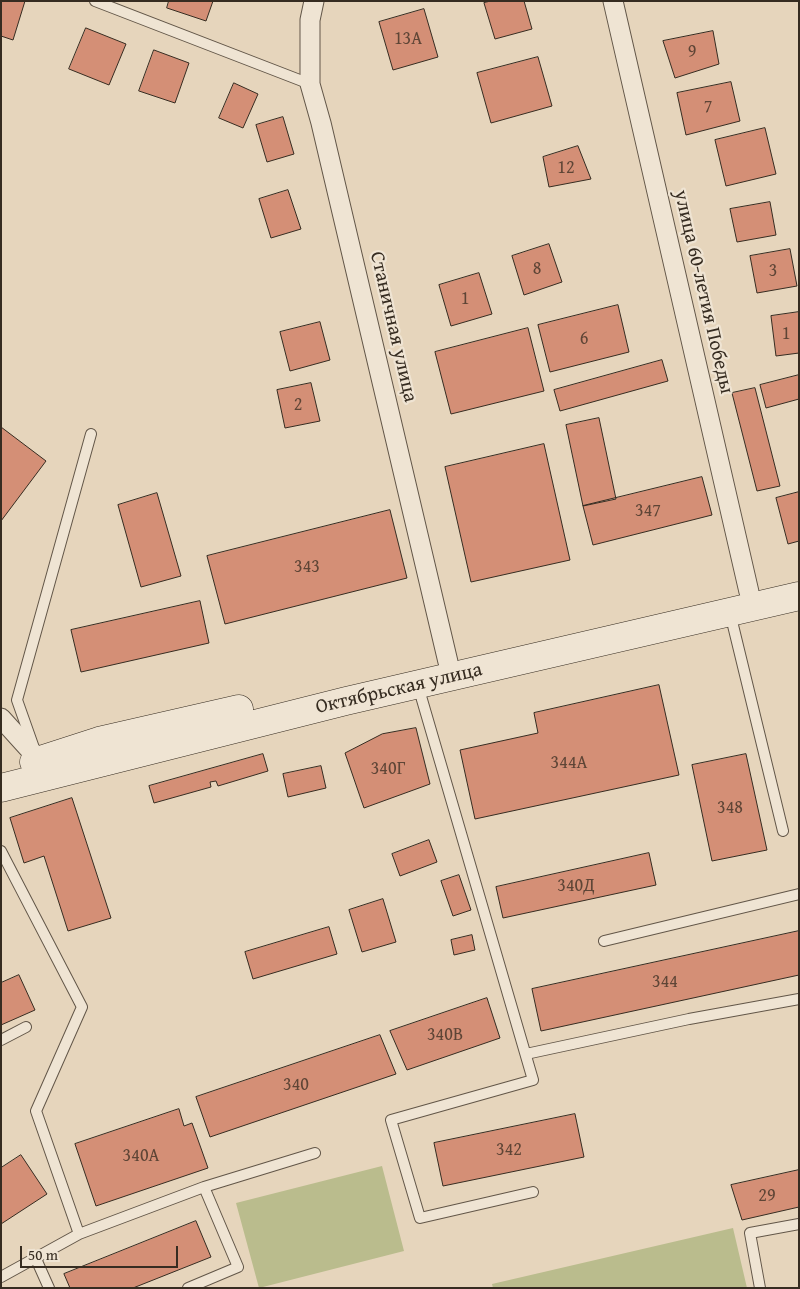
<!DOCTYPE html>
<html>
<head>
<meta charset="utf-8">
<style>
	body { margin:0 }
	#map { position:relative; width:800px; height:1289px; overflow:hidden; background:#e6d5bc; font-family:"Gentium Book Plus",serif }
	canvas { display:block }
	.frame { position:absolute; inset:0; border:2px solid #362c21; pointer-events:none }
	.scale { position:absolute; left:20px; top:1246px; width:158px; height:22px; box-sizing:border-box; border:2px solid #362c21; border-top:0; padding-left:6px; font-size:15px; line-height:18px; white-space:nowrap; color:#362c21; -webkit-text-stroke:4px #efe4d3; paint-order:stroke }
</style>
</head>
<body>
<div id="map">
<canvas width="800" height="1289"></canvas>
<div class="frame"></div>
<div class="scale">50 m</div>
</div>
<script>
const context = document.querySelector('canvas').getContext('2d');
context.lineJoin = 'round';
function fillPath(path, color) {
  context.fillStyle = color;
  context.fill(path, 'evenodd');
}
function stroke(path, color, width, dash) {
  context.strokeStyle = color;
  context.lineWidth = width;
  context.lineCap = dash ? 'butt' : 'round';
  context.setLineDash(dash || []);
  context.stroke(path);
}
function label(font, color, halo, rows, align = 'center') {
  context.font = font + ' "Gentium Book Plus",serif';
  context.lineWidth = 4.5;
  context.setLineDash([]);
  context.textBaseline = 'middle';
  context.strokeStyle = halo;
  context.fillStyle = color;
  for (const [text, x, y, turn = 0] of rows) {
    context.save();
    context.translate(x, y);
    context.rotate((+turn || 0) * Math.PI / 180);
    context.textAlign = isNaN(turn) ? turn : align;
    if (halo) context.strokeText(text, 0, 0);
    context.fillText(text, 0, 0);
    context.restore();
  }
}
fillPath(new Path2D(`
	M 382,1166 L 404,1251 L 259,1288 L 236,1203 Z
	M 733,1228 L 747,1288 L 493,1288 L 492,1284 Z`), '#babc8d');
const building = new Path2D(`
	M 1,1 L 25,1 L 13,40 L 1,36 Z
	M 169,1 L 213,1 L 206,21 L 167,8 Z
	M 491,1 L 524,1 L 532,29 L 495,39 L 484,3 Z
	M 424,9 L 438,57 L 393,70 L 379,22 Z
	M 86,28 L 126,44 L 109,85 L 69,69 Z
	M 713,31 L 719,64 L 675,78 L 663,41 Z
	M 154,50 L 189,63 L 175,103 L 139,91 Z
	M 538,57 L 552,106 L 491,123 L 477,73 Z
	M 731,82 L 740,121 L 686,135 L 677,93 Z
	M 234,83 L 258,94 L 243,128 L 219,118 Z
	M 283,117 L 294,154 L 267,162 L 256,125 Z
	M 765,128 L 776,174 L 726,186 L 715,140 Z
	M 578,146 L 591,179 L 549,187 L 543,157 Z
	M 288,190 L 301,229 L 271,238 L 259,199 Z
	M 770,202 L 776,235 L 737,242 L 730,209 Z
	M 549,244 L 562,282 L 524,295 L 512,256 Z
	M 790,249 L 797,286 L 757,293 L 750,256 Z
	M 479,273 L 492,314 L 451,326 L 439,285 Z
	M 618,305 L 629,352 L 550,372 L 538,325 Z
	M 799,312 L 799,353 L 776,356 L 771,316 Z
	M 320,322 L 330,360 L 290,371 L 280,332 Z
	M 528,328 L 544,391 L 451,414 L 435,352 Z
	M 662,360 L 668,381 L 560,411 L 554,390 Z
	M 799,375 L 799,399 L 766,408 L 760,385 Z
	M 311,383 L 320,421 L 285,428 L 277,390 Z
	M 755,388 L 780,486 L 757,491 L 732,393 Z
	M 599,418 L 616,499 L 583,506 L 566,425 Z
	M 1,427 L 46,461 L 1,521 Z
	M 544,444 L 570,560 L 471,582 L 445,467 Z
	M 702,477 L 712,515 L 593,545 L 583,506 Z
	M 799,492 L 799,541 L 788,544 L 776,498 Z
	M 157,493 L 181,576 L 141,587 L 118,505 Z
	M 390,510 L 407,578 L 225,624 L 207,556 Z
	M 200,601 L 209,643 L 81,672 L 71,630 Z
	M 659,685 L 679,775 L 475,819 L 460,750 L 538,733 L 534,713 Z
	M 416,728 L 430,784 L 364,808 L 345,753 L 382,734 Z
	M 263,754 L 268,771 L 218,786 L 216,781 L 210,782 L 211,787 L 154,803 L 149,786 Z
	M 746,754 L 767,850 L 712,861 L 692,765 Z
	M 321,766 L 326,788 L 288,797 L 283,774 Z
	M 72,798 L 111,918 L 68,931 L 44,856 L 24,863 L 10,818 Z
	M 429,840 L 437,862 L 400,876 L 392,854 Z
	M 649,853 L 656,885 L 503,918 L 496,887 Z
	M 459,875 L 471,910 L 453,916 L 441,881 Z
	M 383,899 L 396,942 L 362,952 L 349,910 Z
	M 329,927 L 337,954 L 253,979 L 245,952 Z
	M 799,931 L 799,975 L 541,1031 L 532,989 Z
	M 472,935 L 475,950 L 454,955 L 451,940 Z
	M 19,975 L 35,1010 L 1,1025 L 1,983 Z
	M 487,998 L 500,1038 L 407,1070 L 390,1031 Z
	M 380,1035 L 396,1074 L 210,1137 L 196,1097 Z
	M 179,1109 L 184,1126 L 192,1123 L 208,1168 L 96,1206 L 75,1144 Z
	M 575,1114 L 584,1157 L 443,1186 L 434,1143 Z
	M 21,1155 L 47,1194 L 1,1224 L 1,1168 Z
	M 799,1170 L 799,1207 L 742,1220 L 731,1185 Z
	M 196,1221 L 211,1257 L 133,1288 L 70,1288 L 64,1274 Z`);
fillPath(building, '#d48f76');
stroke(building, '#362c21', 1);
const service = new Path2D(`
	M 95,1 L 310,84
	M 730,613 L 783,831
	M 418,686 L 533,1080 L 391,1120 L 420,1218 L 533,1192
	M 34,748 L 17,700 L 91,434
	M 1,851 L 82,1007 L 36,1111 L 79,1234
	M 604,941 L 799,894
	M 1,1040 L 26,1027
	M 526,1054 L 689,1019 L 799,999
	M 36,1259 L 49,1288
	M 1,1277 L 79,1234 L 204,1187 L 315,1153
	M 188,1288 L 238,1267 L 204,1187
	M 760,1288 L 750,1233 L 799,1224`);
const minor = new Path2D(`
	M 314,1 L 310,20 L 310,84 L 321,123 L 448,662
	M 613,1 L 749,592
	M 1,718 L 39,760`);
const secondary = new Path2D(`
	M 34,762 L 99,741 L 239,709
	M 1,788 L 346,701 L 799,596`);
stroke(service, '#625648', 12);
stroke(minor, '#625648', 21);
stroke(secondary, '#362c21', 29);
stroke(service, '#efe4d3', 10);
stroke(minor, '#efe4d3', 19);
stroke(secondary, '#efe4d3', 28);
label('18px', '#5e4536', null, [
	["13А",408,39],
	["9",692,52],
	["7",708,107],
	["12",566,168],
	["8",537,269],
	["3",773,271],
	["1",465,299],
	["1",786,334],
	["6",584,339],
	["2",298,405],
	["347",648,511],
	["343",307,567],
	["344А",569,763],
	["340Г",388,769],
	["348",730,808],
	["340Д",576,886],
	["344",665,982],
	["340В",445,1035],
	["340",296,1085],
	["342",509,1150],
	["340А",141,1156],
	["29",767,1196]
]);
label('20px', '#362c21', '#efe4d3', [
	["улица 60-летия Победы",703,292,77],
	["Станичная улица",393,327,77],
	["Октябрьская улица",399,689,-13]
]);
</script>
</body>
</html>
